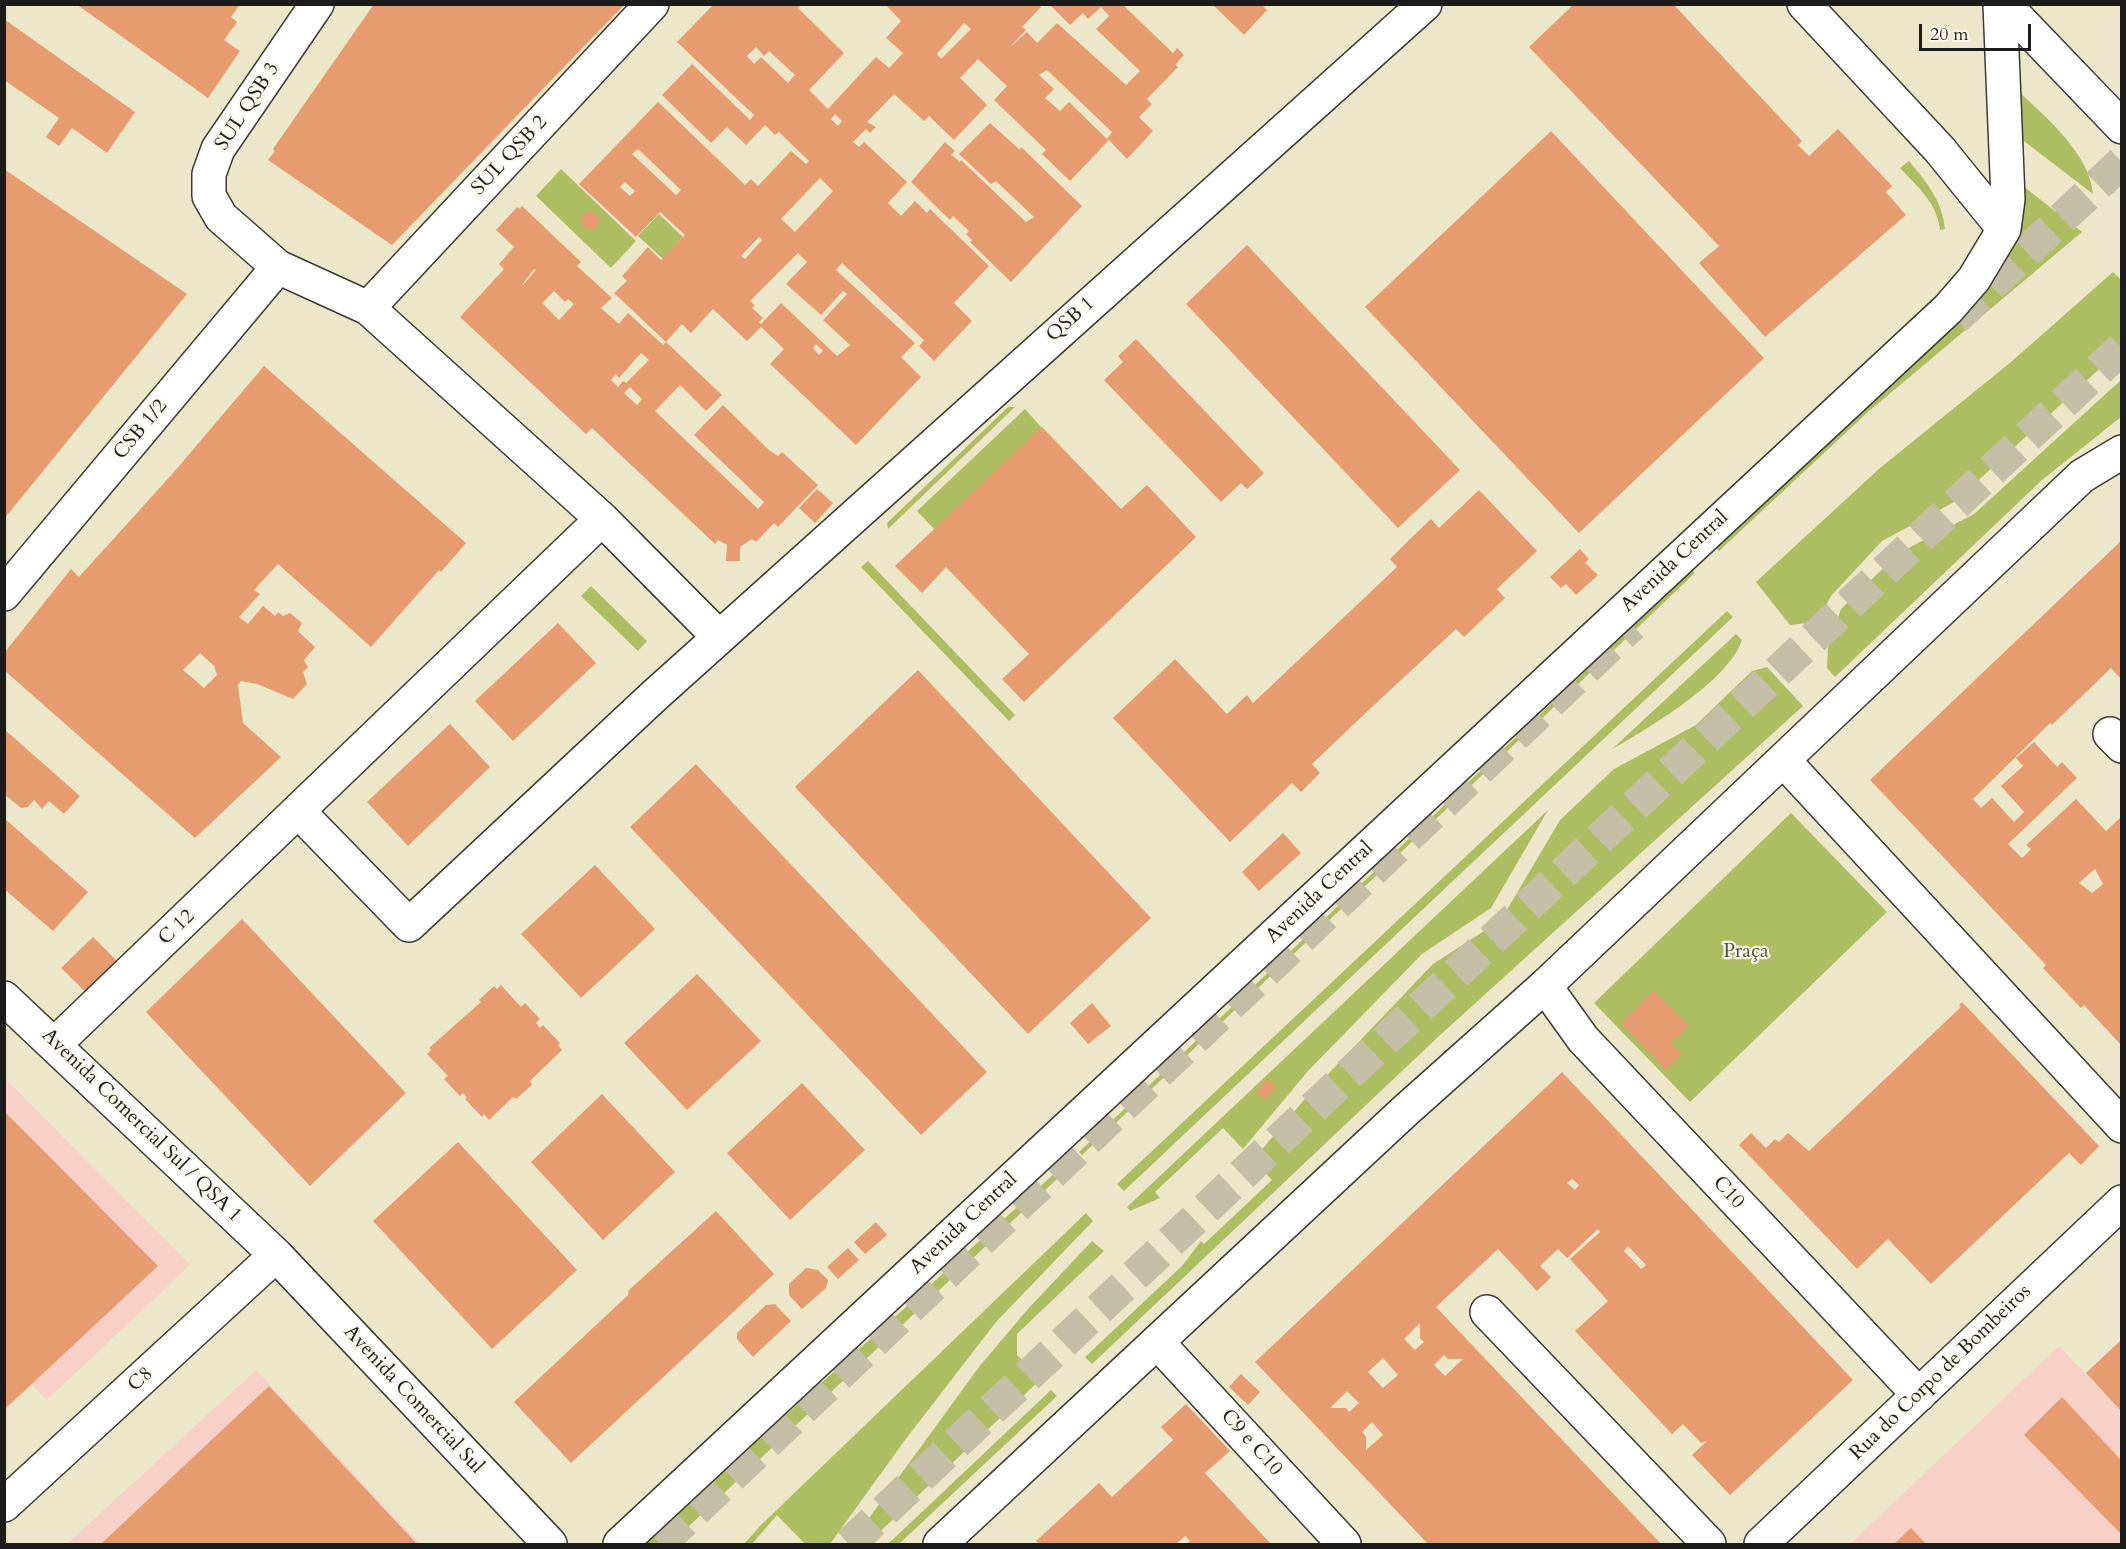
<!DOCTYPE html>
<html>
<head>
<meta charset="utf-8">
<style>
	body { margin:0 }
	#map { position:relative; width:2126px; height:1549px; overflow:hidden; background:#ede7c9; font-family:Cardo,serif }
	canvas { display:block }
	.frame { position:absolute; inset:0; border:6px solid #1c1c1c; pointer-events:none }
	.scale { position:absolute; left:1919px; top:24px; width:112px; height:27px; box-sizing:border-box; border:3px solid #1c1c1c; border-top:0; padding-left:8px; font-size:18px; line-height:21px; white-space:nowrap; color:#1c1c1c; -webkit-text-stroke:4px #fbf7ec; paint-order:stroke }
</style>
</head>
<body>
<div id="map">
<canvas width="2126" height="1549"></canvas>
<div class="frame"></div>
<div class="scale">20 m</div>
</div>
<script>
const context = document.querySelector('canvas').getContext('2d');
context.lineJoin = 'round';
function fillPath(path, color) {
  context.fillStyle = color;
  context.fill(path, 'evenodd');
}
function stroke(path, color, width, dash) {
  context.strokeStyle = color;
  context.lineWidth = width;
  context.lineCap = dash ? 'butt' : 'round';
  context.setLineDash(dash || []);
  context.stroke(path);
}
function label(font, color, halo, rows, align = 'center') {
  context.font = font + ' Cardo,serif';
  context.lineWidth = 4.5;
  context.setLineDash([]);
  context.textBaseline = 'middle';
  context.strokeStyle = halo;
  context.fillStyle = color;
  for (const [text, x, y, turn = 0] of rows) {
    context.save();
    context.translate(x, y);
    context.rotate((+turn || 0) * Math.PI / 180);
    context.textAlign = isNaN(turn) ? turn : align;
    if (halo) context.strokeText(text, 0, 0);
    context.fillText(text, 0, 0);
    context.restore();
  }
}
fillPath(new Path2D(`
	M 4,1077 L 190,1265 L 47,1400 L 5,1357 Z
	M 2059,1346 L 2121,1411 L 2121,1544 L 1850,1544 Z
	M 256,1370 L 420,1544 L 67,1544 Z`), '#f7d1c8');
fillPath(new Path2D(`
	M 2005,79 C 2035,108 2090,150 2093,194 L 2007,128 Z
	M 1909,161 C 1927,183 1942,200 1945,229 L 1940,230 C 1937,203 1918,187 1900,168 Z
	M 561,169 L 636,241 L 611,268 L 536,196 Z
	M 2009,175 L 2082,232 L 1868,412 L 1719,551 L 1716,548 L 1865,409 L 1979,294 Z
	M 659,214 L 683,237 L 663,259 L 638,236 Z
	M 2113,272 L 2121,280 L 2121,349 L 1956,501 L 1882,541 L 1831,596 L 1817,622 L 1790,625 L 1756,582 L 1880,468 L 2011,362 Z
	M 2121,380 L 2121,417 L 2042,480 L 1835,677 L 1827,668 L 1828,648 L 1841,609 L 1899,553 L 1974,514 Z
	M 1008,407 L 1015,407 L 888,529 L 887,523 Z
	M 1025,409 L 1042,428 L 935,530 L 917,511 Z
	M 868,561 L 1015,715 L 1009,721 L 861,567 Z
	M 1692,570 L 1695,573 L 1082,1155 L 1079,1152 Z
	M 591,586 L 647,641 L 638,651 L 581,596 Z
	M 1727,611 L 1733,617 L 1124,1191 L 1117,1184 Z
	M 1736,634 L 1742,640 C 1728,682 1648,728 1611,750 Z
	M 1767,667 L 1803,706 L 1438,1037 L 1092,1364 L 1085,1357 L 1182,1266 L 1201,1241 L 1204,1244 L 1272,1180 L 1253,1160 L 1309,1094 L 1433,964 L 1501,920 L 1560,820 L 1614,769 L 1696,725 L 1752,671 Z
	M 1548,810 L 1491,908 L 1422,954 L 1308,1071 L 1243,1149 L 1223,1128 L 1155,1192 L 1160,1198 L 1130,1211 L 1127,1207 Z
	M 1791,813 L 1887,912 L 1690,1102 L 1594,1003 Z
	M 1054,1174 L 1058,1178 L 670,1544 L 642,1544 Z
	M 1086,1213 L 1093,1221 L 996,1322 L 905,1440 L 830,1544 L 805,1544 L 777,1515 L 752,1544 L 744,1544 L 761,1525 Z
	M 1092,1241 L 1104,1251 L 1017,1334 L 1017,1355 L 1041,1379 L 867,1544 L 850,1544 L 979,1367 L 1027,1310 Z
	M 1051,1390 L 1057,1396 L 899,1544 L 888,1544 Z`), '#acbe61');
fillPath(new Path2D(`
	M 76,4 L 240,4 L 231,17 L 237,22 L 224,40 L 240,51 L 208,98 Z
	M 374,4 L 625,4 L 392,245 L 268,160 L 275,151 L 273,149 Z
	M 885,4 L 1039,5 L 1041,7 L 1022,27 L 1026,30 L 1010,47 L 1027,32 L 1037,43 L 1057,23 L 1126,85 L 1140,71 L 1096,29 L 1109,16 L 1101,7 L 1088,19 L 1083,13 L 1070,25 L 1049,4 L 1122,4 L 1173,53 L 1177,48 L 1184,55 L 1175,65 L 1178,67 L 1147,99 L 1152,104 L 1139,117 L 1153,131 L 1127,159 L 1109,140 L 1070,181 L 1042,154 L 1046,150 L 994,100 L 1007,86 L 978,59 L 960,78 L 987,105 L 954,140 L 929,116 L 924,121 L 894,94 L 867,122 L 876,127 L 870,133 L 866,129 L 853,142 L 859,147 L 864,142 L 907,182 L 888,203 L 901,216 L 915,201 L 927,213 L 930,209 L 989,266 L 954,303 L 972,321 L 934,361 L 919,346 L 924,340 L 842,263 L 836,270 L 915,343 L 901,357 L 921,377 L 856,445 L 770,364 L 784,349 L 761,327 L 747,341 L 713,309 L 691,333 L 682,324 L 666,342 L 722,395 L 706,411 L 680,385 L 655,411 L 758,509 L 764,502 L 694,435 L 723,405 L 769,450 L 778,456 L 782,452 L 818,485 L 778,527 L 774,523 L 756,542 L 752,539 L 740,547 L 740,561 L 726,561 L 727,545 L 718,540 L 715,544 L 592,428 L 586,434 L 460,317 L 504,269 L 499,264 L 514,247 L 496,230 L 517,207 L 520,209 L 522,206 L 581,262 L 577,266 L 612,298 L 601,308 L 619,324 L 628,313 L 663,345 L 666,342 L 614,293 L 627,281 L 622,276 L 648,247 L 661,260 L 685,235 L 660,212 L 636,237 L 579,184 L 658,102 L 745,185 L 751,179 L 758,186 L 791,151 L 806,164 L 809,161 L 779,132 L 775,135 L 765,125 L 746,145 L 727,127 L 711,143 L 662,95 L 692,64 L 750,120 L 754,115 L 677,42 L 713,5 L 801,5 L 798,8 L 844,53 L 809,90 L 828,109 L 876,57 L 889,68 L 903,53 L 886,38 L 901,21 ZM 964,23 L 971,29 L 941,59 L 937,54 ZM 756,47 L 764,56 L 769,51 L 795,75 L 788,83 L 761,57 L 754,64 L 747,56 ZM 1047,70 L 1112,132 L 1107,139 L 1069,102 L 1060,111 L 1045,98 L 1054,89 L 1039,75 ZM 835,114 L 842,121 L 838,126 L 831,119 ZM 638,149 L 681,190 L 676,195 L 632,154 ZM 820,178 L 833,191 L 795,232 L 781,219 ZM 625,182 L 635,191 L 630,196 L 620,187 ZM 759,237 L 762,240 L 745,259 L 741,256 ZM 798,253 L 807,262 L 786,284 L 821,315 L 843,291 L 847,294 L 823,320 L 850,345 L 837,356 L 781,303 L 761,324 L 759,322 L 763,318 L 752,308 L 755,305 L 750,301 ZM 534,269 L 536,270 L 523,285 L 522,285 ZM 554,291 L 565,302 L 568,299 L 574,304 L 559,320 L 542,303 ZM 816,344 L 823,351 L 819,355 L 813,348 ZM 641,353 L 649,360 L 626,383 L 623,381 L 618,387 L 611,380 L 616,374 L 619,378 ZM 630,387 L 642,399 L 637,405 L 624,393 Z
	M 1212,4 L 1261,4 L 1267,10 L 1244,35 Z
	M 1574,4 L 1673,4 L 1802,141 L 1798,145 L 1809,156 L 1838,129 L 1892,186 L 1886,192 L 1906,215 L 1765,337 L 1699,263 L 1719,246 L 1529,47 Z
	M 4,19 L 135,112 L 107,153 L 72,128 L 59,146 L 46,137 L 59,118 L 4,80 Z
	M 990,123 L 1020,150 L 1021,147 L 1082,206 L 1011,282 L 970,242 L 972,240 L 966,234 L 969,231 L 953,216 L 950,220 L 911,182 L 945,142 L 955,151 L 951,155 L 960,162 L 961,160 L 1026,222 L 1029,220 L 1034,217 L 996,181 L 991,184 L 959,154 Z
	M 1551,131 L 1764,358 L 1579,533 L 1365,307 Z
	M 4,169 L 187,294 L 4,519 Z
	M581 221a9 9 0 1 1 18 0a9 9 0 1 1-18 0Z
	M 1247,245 L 1460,470 L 1398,528 L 1186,304 Z
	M 1136,339 L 1264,473 L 1247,489 L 1241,483 L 1221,502 L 1104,380 L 1123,362 L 1118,356 Z
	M 264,366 L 466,543 L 441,572 L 439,570 L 371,647 L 278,564 L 254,590 L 260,594 L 239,617 L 248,624 L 263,606 L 275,616 L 278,612 L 283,616 L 290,613 L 302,623 L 298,631 L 315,647 L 304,660 L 308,667 L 303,672 L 307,684 L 293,699 L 257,684 L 241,681 L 238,685 L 243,723 L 281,757 L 195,838 L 5,671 L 5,652 L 71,569 L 79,577 L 174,472 ZM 200,653 L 214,666 L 217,675 L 204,688 L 183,670 Z
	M 1042,427 L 1121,509 L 1147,485 L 1196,537 L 1024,702 L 1002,679 L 1029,654 L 946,567 L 922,593 L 895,566 Z
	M 817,489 L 833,503 L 815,523 L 799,508 Z
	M 1479,490 L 1537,551 L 1497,589 L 1505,598 L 1464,637 L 1456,629 L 1373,706 L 1312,764 L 1320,773 L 1301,792 L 1292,783 L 1230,842 L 1113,718 L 1175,659 L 1227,714 L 1247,695 L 1253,703 L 1397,567 L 1390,559 L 1409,540 L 1431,519 L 1439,528 Z
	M 2121,541 L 2121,679 L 2111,668 L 2052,725 L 2050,723 L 1973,799 L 1981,808 L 1992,798 L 2014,822 L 2024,812 L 2001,786 L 2023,766 L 2016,758 L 2034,742 L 2057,767 L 2062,762 L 2077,778 L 2008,844 L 2022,858 L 2031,849 L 2026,845 L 2076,799 L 2106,831 L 2121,817 L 2121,1045 L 2084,1005 L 2081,1008 L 2079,1006 L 2043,968 L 2046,965 L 1870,780 ZM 2095,869 L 2103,884 L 2092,893 L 2079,883 Z
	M 1580,549 L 1589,559 L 1585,563 L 1598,575 L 1576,595 L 1566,584 L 1561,588 L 1550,577 Z
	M 558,623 L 596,663 L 513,741 L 475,701 Z
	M 918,670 L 1151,918 L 1028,1034 L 795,787 Z
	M 450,724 L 490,767 L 408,846 L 367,802 Z
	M 4,729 L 80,796 L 64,814 L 49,801 L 42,809 L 34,800 L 28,807 L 21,808 L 4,794 Z
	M 696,764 L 987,1072 L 921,1135 L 630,827 Z
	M 4,818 L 88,892 L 53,931 L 4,889 Z
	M 1283,833 L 1301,853 L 1259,891 L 1242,872 Z
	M 595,865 L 655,929 L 581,998 L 521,934 Z
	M 242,919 L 406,1093 L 310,1186 L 146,1012 Z
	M 93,937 L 120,964 L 89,995 L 61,968 Z
	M 697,974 L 761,1041 L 687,1110 L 624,1043 Z
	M 501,985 L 521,1007 L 525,1003 L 540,1019 L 536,1023 L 540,1028 L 543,1025 L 560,1043 L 558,1045 L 562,1050 L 530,1081 L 532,1085 L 516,1099 L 513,1097 L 489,1120 L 484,1114 L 482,1117 L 465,1099 L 467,1098 L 463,1093 L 460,1096 L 456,1092 L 444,1079 L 448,1076 L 427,1054 L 431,1050 L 429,1048 L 481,1002 L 479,1000 L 494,986 L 497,989 Z
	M 1654,990 L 1689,1026 L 1670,1043 L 1682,1055 L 1666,1070 L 1621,1023 Z
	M 1962,1002 L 2099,1146 L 2081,1165 L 2069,1153 L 1931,1284 L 1888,1239 L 1857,1269 L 1739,1145 L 1751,1133 L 1766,1148 L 1775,1139 L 1779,1142 L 1788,1133 L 1809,1151 L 1961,1007 L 1959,1005 Z
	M 1092,1003 L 1111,1026 L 1088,1044 L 1070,1023 Z
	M 1562,1072 L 1853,1380 L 1730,1495 L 1692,1455 L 1707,1441 L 1701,1443 L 1683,1424 L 1672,1434 L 1575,1331 L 1608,1301 L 1570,1259 L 1600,1232 L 1598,1229 L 1567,1258 L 1558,1249 L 1540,1266 L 1551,1277 L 1537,1291 L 1498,1249 L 1436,1307 L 1661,1544 L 1428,1544 L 1255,1362 ZM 1572,1179 L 1579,1185 L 1575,1190 L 1567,1183 ZM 1628,1246 L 1646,1265 L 1641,1269 L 1624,1251 ZM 1420,1323 L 1420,1338 L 1424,1342 L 1415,1350 L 1404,1339 ZM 1444,1355 L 1448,1359 L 1463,1359 L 1445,1376 L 1434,1365 ZM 1383,1358 L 1398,1375 L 1383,1388 L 1368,1372 ZM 1347,1391 L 1359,1403 L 1349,1412 L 1346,1408 L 1330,1408 ZM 1372,1422 L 1383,1435 L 1366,1450 L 1366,1437 L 1362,1432 Z
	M 1267,1079 L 1276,1087 L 1265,1100 L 1256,1093 Z
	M 802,1083 L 865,1150 L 790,1220 L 727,1153 Z
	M 602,1094 L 675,1172 L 603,1240 L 531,1162 Z
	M 5,1112 L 158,1266 L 5,1409 Z
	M 458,1142 L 577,1270 L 492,1349 L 373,1221 Z
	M 716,1211 L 774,1274 L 571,1463 L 514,1402 L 628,1295 L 629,1290 Z
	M 876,1222 L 887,1235 L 865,1254 L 854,1242 Z
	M 848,1248 L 859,1260 L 838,1279 L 827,1267 Z
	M 806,1268 L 818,1270 L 828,1280 L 826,1288 L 802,1309 L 789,1295 L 789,1284 Z
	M 775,1304 L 791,1321 L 753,1357 L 737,1339 L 737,1333 L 766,1305 Z
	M 2121,1340 L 2121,1411 L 2086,1373 Z
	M 1241,1374 L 1260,1392 L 1248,1405 L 1229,1387 Z
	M 269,1386 L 417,1544 L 101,1544 L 187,1463 Z
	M 2062,1397 L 2121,1460 L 2121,1534 L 2024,1435 Z
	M 1186,1404 L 1230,1451 L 1205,1473 L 1271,1544 L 1186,1544 L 1190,1541 L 1185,1536 L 1176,1544 L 1040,1544 L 1036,1541 L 1099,1483 L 1112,1497 L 1173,1440 L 1161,1427 Z
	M 1911,1528 L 1926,1544 L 1894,1544 Z`), '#e79c70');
stroke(new Path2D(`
	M 1955,319 L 2122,162
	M 660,1544 L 1632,625
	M 849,1544 L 2122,348`), '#c3bea6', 33, [33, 16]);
const minor = new Path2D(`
	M 317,4 L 218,149 L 209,174 L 209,196 L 221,217 L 278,267 L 368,308 L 602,519 L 719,637
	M 368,308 L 652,4
	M 4,594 L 278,267
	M 2110,734 L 2122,746
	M 1784,761 L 2122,1126
	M 298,811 L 409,925 L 654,696 L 1425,4
	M 1545,986 L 1583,1039 L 1919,1395
	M 55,1044 L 602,519
	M 1487,1312 L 1709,1544
	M 1157,1342 L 1344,1544
	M 1761,1544 L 2122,1202`);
const major = new Path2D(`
	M 1804,4 L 1940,150 L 2004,229
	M 2004,4 L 2122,127
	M 4,998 L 276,1255 L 550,1544
	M 4,1505 L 276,1255
	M 620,1544 L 1948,309 L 1974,279 L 2004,229 L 2008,199 L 2000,4
	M 940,1544 L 1405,1111 L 1545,986 L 2082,476 L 2122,452`);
stroke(minor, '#3b3a36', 36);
stroke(major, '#3b3a36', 36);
stroke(minor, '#fff', 33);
stroke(major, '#fff', 33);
label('20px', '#1c1c1c', '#fbf7ec', [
	["SUL QSB 3",248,107,-57],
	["SUL QSB 2",510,156,-47],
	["QSB 1",1071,320,-42],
	["CSB 1/2",141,430,-50],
	["Avenida Central",1675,562,-43],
	["Avenida Central",1320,893,-43],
	["C 12",177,928,-44],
	["Avenida Comercial Sul / QSA 1",141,1126,44],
	["C10",1728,1193,47],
	["Avenida Central",964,1224,-43],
	["Rua do Corpo de Bombeiros",1941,1373,-44],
	["C8",141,1380,-43],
	["Avenida Comercial Sul",413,1400,47],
	["C9 e C10",1251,1443,48]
]);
label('20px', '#4e5534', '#fbf7ec', [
	["Praça",1746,952]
]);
</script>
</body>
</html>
